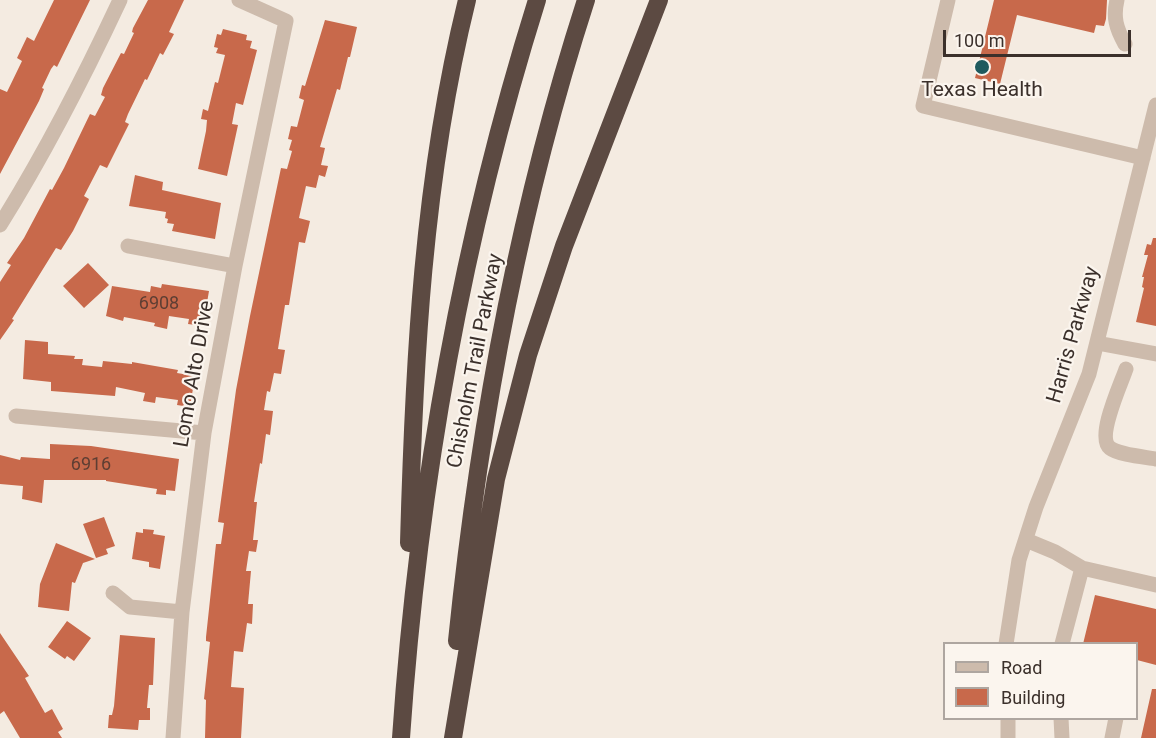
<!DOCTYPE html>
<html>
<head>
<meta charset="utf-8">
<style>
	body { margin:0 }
	#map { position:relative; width:1156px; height:738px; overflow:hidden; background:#f4ebe1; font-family:Roboto,sans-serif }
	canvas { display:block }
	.legend { position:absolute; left:943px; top:642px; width:195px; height:78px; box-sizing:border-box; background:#fbf5ee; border:2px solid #aea6a0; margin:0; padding:8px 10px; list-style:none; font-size:18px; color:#3b302b }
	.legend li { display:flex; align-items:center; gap:12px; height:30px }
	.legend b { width:30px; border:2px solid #aea6a0 }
	.scale { position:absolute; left:943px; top:30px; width:188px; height:27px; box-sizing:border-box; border:3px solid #3b302b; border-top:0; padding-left:8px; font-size:18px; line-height:21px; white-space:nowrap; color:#3b302b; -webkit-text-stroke:4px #fbf5ee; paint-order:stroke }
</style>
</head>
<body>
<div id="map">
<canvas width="1156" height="738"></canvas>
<ul class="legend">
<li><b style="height:8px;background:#cdbbac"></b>Road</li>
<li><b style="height:16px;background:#c8694b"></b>Building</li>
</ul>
<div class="scale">100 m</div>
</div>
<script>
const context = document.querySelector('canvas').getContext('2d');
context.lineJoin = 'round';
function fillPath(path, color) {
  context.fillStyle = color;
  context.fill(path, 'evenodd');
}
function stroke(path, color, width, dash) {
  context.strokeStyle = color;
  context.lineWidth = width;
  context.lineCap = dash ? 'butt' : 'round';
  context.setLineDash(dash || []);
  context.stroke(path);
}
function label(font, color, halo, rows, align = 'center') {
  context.font = font + ' Roboto,sans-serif';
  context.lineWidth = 4.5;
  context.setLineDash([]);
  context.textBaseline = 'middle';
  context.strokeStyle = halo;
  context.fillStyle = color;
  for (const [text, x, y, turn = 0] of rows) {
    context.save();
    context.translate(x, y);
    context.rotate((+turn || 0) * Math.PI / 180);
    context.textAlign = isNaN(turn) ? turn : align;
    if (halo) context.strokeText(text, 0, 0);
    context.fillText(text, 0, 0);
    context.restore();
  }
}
fillPath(new Path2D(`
	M 54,0 L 90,0 L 57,67 L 54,65 L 51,69 L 42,88 L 44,89 L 39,101 L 0,174 L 0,89 L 7,92 L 22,61 L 17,58 L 27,37 L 34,41 Z
	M 148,0 L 184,0 L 169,32 L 174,34 L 163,55 L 160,53 L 147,80 L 145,79 L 128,114 L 125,122 L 129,124 L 107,168 L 100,165 L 84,196 L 89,199 L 73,231 L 61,250 L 56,248 L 12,319 L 14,320 L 0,340 L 0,282 L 11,265 L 7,263 L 24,238 L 50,189 L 52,190 L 64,168 L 90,114 L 95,116 L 105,97 L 101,95 L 103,88 L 121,53 L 124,54 L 134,33 L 132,32 L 133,28 Z
	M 994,0 L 1107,0 L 1106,19 L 1104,26 L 1096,25 L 1094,33 L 1017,15 L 1000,84 L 975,78 Z
	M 325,20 L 357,27 L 350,57 L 348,57 L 340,90 L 337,89 L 320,147 L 325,148 L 321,165 L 328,166 L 325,177 L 319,175 L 316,188 L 306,186 L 299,218 L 310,221 L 305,243 L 299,242 L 289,305 L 285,305 L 278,349 L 285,350 L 281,374 L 274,373 L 270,392 L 267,391 L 264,410 L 273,411 L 270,435 L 266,434 L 262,464 L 260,463 L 254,502 L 257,502 L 253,540 L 258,540 L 256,552 L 249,551 L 246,571 L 251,571 L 248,604 L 253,604 L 252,624 L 247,623 L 243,652 L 234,651 L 231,687 L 244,688 L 241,738 L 205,738 L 206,700 L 204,699 L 210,642 L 206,641 L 206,637 L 216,544 L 221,544 L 224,523 L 218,522 L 236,390 L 250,316 L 281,168 L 287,169 L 292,151 L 289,150 L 292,140 L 288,139 L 291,126 L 297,127 L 304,100 L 299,98 L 302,85 L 305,86 Z
	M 223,29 L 247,35 L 246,40 L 252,41 L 250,48 L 257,50 L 243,105 L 236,103 L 232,124 L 238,125 L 227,176 L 198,169 L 206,131 L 207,120 L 201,119 L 203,109 L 208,111 L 215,82 L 218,83 L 225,55 L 216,53 L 218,48 L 214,47 L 217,34 L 221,35 Z
	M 135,175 L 163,182 L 162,190 L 221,203 L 215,239 L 172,231 L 174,224 L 167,223 L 168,219 L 165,218 L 166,212 L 129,206 Z
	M 1153,238 L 1156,238 L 1156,326 L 1136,322 L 1144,288 L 1142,287 L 1144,277 L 1142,277 L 1148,255 L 1144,255 L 1147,244 L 1151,245 Z
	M 88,263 L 109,285 L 84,308 L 63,286 Z
	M 162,284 L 209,291 L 203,326 L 188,324 L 189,319 L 169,316 L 167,329 L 154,326 L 155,323 L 124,317 L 123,321 L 106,316 L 112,286 L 150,292 L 151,286 L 161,288 Z
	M 25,340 L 48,342 L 48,354 L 75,356 L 74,359 L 83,359 L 82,365 L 102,367 L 103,361 L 132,364 L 132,362 L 178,370 L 177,373 L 195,376 L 190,407 L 177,405 L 178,400 L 156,397 L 155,403 L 143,401 L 145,393 L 116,387 L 115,396 L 51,391 L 51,382 L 23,379 Z
	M 50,444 L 91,446 L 179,459 L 175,491 L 166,490 L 166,495 L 156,494 L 157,489 L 106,481 L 106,480 L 44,480 L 42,503 L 22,499 L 23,486 L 0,484 L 0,455 L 20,460 L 21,457 L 50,459 Z
	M 104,517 L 115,546 L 106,549 L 108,554 L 96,558 L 83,524 Z
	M 143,529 L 154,530 L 153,534 L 165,536 L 160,569 L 149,567 L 149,562 L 132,559 L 136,532 L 143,533 Z
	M 56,543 L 95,559 L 83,563 L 75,583 L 72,582 L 69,611 L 38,607 L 40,584 Z
	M 1095,595 L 1156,609 L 1156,665 L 1137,660 L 1137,644 L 1083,644 Z
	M 67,621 L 91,638 L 74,661 L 67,656 L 65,659 L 48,647 Z
	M 0,633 L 29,676 L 25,678 L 45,713 L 52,709 L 63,729 L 58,732 L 62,738 L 20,738 L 4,711 L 0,714 Z
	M 120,635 L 155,638 L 153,685 L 149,685 L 147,708 L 150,708 L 150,720 L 139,720 L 138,730 L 108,728 L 109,715 L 112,715 L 114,706 Z
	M 1152,689 L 1156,689 L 1156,738 L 1141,738 Z`), '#c8694b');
stroke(new Path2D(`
	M 948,0 L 923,106 L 1143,158
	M 1117,0 C 1113,17 1116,28 1125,44
	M 0,225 C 45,153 84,77 120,0
	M 128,246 L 235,266
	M 1097,343 L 1156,354
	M 1126,369 C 1121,384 1096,437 1110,448 C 1119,455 1145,457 1156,459
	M 16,416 L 204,433
	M 1026,540 L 1055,552 L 1082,568 L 1156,585
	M 113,593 L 130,607 L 182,612
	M 1006,644 L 1019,560 L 1036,507 L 1089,374 L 1156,105
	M 1062,644 L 1082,568
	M 1008,718 L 1008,738
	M 1061,718 L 1062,738
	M 173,738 L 182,612 L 204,433 L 235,266 L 286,21 L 239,0
	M 1112,738 L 1116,718`), '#cdbbac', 15);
stroke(new Path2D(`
	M 409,543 C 414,361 423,178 467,0
	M 457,641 C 479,424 519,207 586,0
	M 401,738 C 418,488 462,239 537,0
	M 453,738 L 496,479 L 528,355 L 564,246 L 659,0`), '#5c4a42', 18);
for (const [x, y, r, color] of [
	[982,67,8,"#1f5a5e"]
]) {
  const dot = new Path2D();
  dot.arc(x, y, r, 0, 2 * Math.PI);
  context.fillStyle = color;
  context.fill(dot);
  stroke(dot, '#fbf5ee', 2);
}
label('18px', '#5e3e33', null, [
	["6908",159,304],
	["6916",91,465]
]);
label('21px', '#3b302b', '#fbf5ee', [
	["Texas Health",982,91]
]);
label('21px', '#3b302b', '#fbf5ee', [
	["Harris Parkway",1074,335,-74],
	["Chisholm Trail Parkway",476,361,-79],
	["Lomo Alto Drive",195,374,-80]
]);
</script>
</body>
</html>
